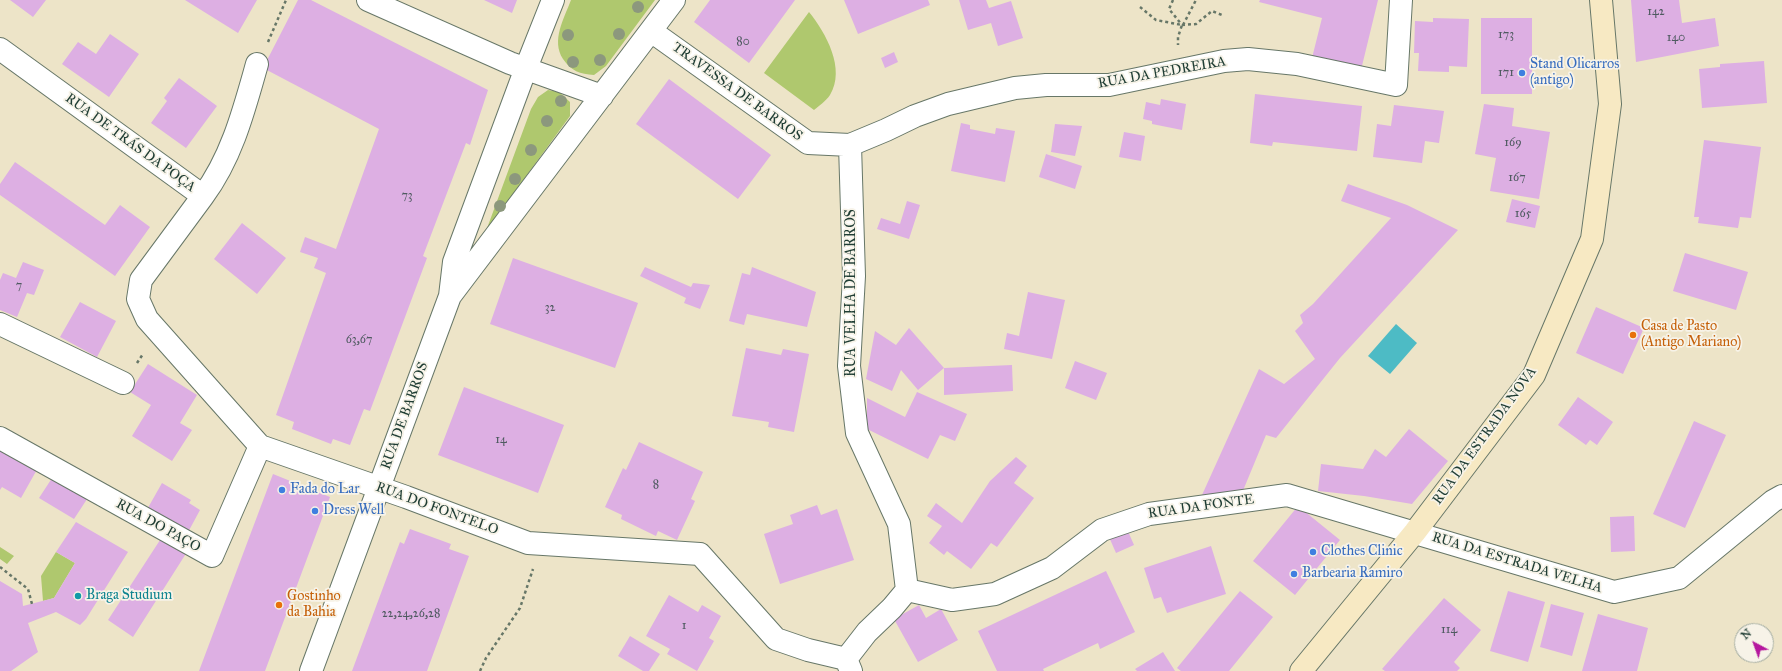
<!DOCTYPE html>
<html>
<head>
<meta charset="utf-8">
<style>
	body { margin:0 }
	#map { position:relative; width:1782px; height:671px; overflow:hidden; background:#ede4c8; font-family:"IM FELL Great Primer",serif }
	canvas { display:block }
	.north { position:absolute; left:1734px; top:623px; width:40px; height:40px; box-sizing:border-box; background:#f7f3e8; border:1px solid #a1aaa0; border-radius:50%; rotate:319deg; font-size:11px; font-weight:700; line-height:16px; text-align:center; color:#1f3d34 }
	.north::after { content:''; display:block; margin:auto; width:14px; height:18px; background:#b5179e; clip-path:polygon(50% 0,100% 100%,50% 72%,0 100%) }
</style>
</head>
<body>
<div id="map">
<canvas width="1782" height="671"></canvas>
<div class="north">N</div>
</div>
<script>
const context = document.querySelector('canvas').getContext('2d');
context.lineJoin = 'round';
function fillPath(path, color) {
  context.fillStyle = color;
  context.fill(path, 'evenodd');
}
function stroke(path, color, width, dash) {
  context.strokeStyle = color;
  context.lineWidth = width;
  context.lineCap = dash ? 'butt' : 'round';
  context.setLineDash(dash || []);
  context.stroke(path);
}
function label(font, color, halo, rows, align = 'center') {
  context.font = font + ' "IM FELL Great Primer",serif';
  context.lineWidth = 3.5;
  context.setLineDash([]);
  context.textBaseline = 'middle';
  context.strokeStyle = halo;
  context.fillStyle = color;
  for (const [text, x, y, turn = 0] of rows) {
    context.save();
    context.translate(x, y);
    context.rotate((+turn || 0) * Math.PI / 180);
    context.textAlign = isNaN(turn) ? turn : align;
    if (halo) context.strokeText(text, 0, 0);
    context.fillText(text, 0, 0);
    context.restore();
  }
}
fillPath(new Path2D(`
	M 571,0 L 655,0 L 606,66 L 594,75 C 580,74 571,71 563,59 C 551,40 564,19 571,0 Z
	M 809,12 C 826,33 846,69 830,95 C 826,101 819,106 814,110 L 764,73 Z
	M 548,90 L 559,92 L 570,102 L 570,116 L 486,231 L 531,109 L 538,97 Z
	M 0,547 L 14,556 L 7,564 L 0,559 Z
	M 56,552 L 75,563 L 54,598 L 43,601 L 41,576 Z`), '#afc86e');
fillPath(new Path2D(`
	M 1396,324 L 1417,343 L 1390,374 L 1368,356 Z`), '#4dbbc5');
fillPath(new Path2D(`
	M 10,0 L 46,0 L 33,17 Z
	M 185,0 L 257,0 L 238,33 Z
	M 298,0 L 311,0 L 488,90 L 470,145 L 466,143 L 423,256 L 427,258 L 370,411 L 364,409 L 350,445 L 333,439 L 331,444 L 292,429 L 294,422 L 276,415 L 326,273 L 314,268 L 318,258 L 300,252 L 305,237 L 336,249 L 379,129 L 263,68 Z
	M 484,0 L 517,0 L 512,13 Z
	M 710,0 L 795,0 L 749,63 L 694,22 Z
	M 844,0 L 928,0 L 930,5 L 858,34 Z
	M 959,0 L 986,0 L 989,8 L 1011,1 L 1023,38 L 998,46 L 991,23 L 968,30 Z
	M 1260,0 L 1378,0 L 1361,70 L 1312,58 L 1322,18 L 1259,2 Z
	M 1631,0 L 1679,0 L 1682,23 L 1715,18 L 1719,46 L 1636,62 Z
	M 1433,18 L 1469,19 L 1467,67 L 1449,66 L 1449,72 L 1418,71 L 1419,53 L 1414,53 L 1415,21 L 1433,22 Z
	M 1481,18 L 1532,18 L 1532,94 L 1481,94 Z
	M 110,34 L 139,54 L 109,97 L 62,64 L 78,42 L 96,54 Z
	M 894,52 L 898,62 L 885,68 L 881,58 Z
	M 1764,61 L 1767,103 L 1702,108 L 1699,69 L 1720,67 L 1720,64 Z
	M 179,78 L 217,106 L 186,148 L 151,123 L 167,101 L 164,98 Z
	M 669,79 L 771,155 L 738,199 L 636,124 Z
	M 1255,94 L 1362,106 L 1357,151 L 1273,142 L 1272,146 L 1250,143 Z
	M 1161,99 L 1186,104 L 1182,130 L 1152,124 L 1152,121 L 1143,119 L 1146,102 L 1160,105 Z
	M 1484,104 L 1514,108 L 1512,126 L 1550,132 L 1539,199 L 1490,191 L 1496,158 L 1475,154 Z
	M 1394,105 L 1444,111 L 1439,143 L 1425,141 L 1422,163 L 1373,157 L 1377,124 L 1391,126 Z
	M 961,123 L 970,125 L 970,129 L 995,134 L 996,128 L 1015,131 L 1005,182 L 951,171 Z
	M 1055,124 L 1082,126 L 1075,156 L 1051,152 Z
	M 1124,132 L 1145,136 L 1141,161 L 1119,157 Z
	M 1704,140 L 1761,147 L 1751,218 L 1740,217 L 1738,228 L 1698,223 L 1699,217 L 1694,217 Z
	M 1046,154 L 1082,166 L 1075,189 L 1039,177 Z
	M 15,162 L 105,225 L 120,205 L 150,227 L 115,276 L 0,195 L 0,184 Z
	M 1348,184 L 1407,205 L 1458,230 L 1340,358 L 1276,438 L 1266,435 L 1242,493 L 1202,495 L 1259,369 L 1284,384 L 1315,359 L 1295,331 L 1303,323 L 1300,315 L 1313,304 L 1391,218 L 1341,201 Z
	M 1512,199 L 1540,206 L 1535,228 L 1506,222 Z
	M 907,201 L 920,205 L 909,239 L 877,229 L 881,218 L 900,224 Z
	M 242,223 L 286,258 L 257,294 L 214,259 Z
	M 1685,253 L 1748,272 L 1736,310 L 1673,291 Z
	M 513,258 L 638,303 L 615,368 L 490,324 Z
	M 23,262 L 44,270 L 34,295 L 27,293 L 17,317 L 0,310 L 0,280 L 3,273 L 16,278 Z
	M 645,267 L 691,287 L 693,283 L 710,285 L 700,309 L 684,303 L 686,298 L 640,276 Z
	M 752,267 L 816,292 L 807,327 L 747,314 L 744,325 L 729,321 L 742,273 L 750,275 Z
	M 1028,292 L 1065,300 L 1052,359 L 1004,349 L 1007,333 L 1019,336 Z
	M 80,302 L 116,321 L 97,357 L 60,337 Z
	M 1596,307 L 1644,328 L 1623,374 L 1576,353 Z
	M 909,328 L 944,368 L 1012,365 L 1013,391 L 944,395 L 944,368 L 918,390 L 901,370 L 892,391 L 866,379 L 875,331 L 896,345 Z
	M 746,348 L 781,355 L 783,349 L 809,354 L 794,432 L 768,427 L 769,422 L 732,416 Z
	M 1075,361 L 1107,373 L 1096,400 L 1065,388 Z
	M 148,364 L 197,395 L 180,423 L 192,430 L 172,461 L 132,436 L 151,405 L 130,392 Z
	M 464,387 L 564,425 L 538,493 L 438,455 Z
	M 917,392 L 967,414 L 955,441 L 940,435 L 928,459 L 867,429 L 867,398 L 905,417 Z
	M 1578,397 L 1613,422 L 1597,445 L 1590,440 L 1586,445 L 1558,425 Z
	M 1694,421 L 1726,435 L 1685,528 L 1653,514 Z
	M 1409,429 L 1448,461 L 1412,504 L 1364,496 L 1318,491 L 1321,464 L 1363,469 L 1375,449 L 1386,457 Z
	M 0,439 L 39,466 L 21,498 L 2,487 L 0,490 Z
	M 639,442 L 703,472 L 691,499 L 695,501 L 677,540 L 658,531 L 656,536 L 621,519 L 622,515 L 605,507 L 623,468 L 626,470 Z
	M 1016,457 L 1027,466 L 1014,483 L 1034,498 L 997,547 L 991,543 L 971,569 L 947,551 L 944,555 L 929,543 L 942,526 L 927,516 L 936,503 L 962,523 L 990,481 Z
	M 56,472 L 91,493 L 74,519 L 39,498 Z
	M 273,474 L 330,497 L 265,671 L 199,671 Z
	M 162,483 L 191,500 L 189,503 L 200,510 L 186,536 L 145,513 Z
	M 817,505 L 821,515 L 837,509 L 854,560 L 780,584 L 764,534 L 793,524 L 790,515 Z
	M 1298,506 L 1340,540 L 1295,595 L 1253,561 Z
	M 1634,516 L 1635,551 L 1611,552 L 1610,517 Z
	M 76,522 L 128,552 L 86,619 L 80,625 L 56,612 L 28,623 L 38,652 L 11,671 L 0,671 L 0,581 L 22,594 L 23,606 L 54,598 L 75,563 L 56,552 Z
	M 410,529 L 451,544 L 449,549 L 469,556 L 427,671 L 352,671 L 400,542 L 404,544 Z
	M 1127,529 L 1134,545 L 1116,553 L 1109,537 Z
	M 162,537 L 187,552 L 133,637 L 108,620 Z
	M 1211,546 L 1226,594 L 1167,613 L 1161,597 L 1154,599 L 1144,568 Z
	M 1106,571 L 1135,632 L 1100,649 L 1098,643 L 1043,669 L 1044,671 L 997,671 L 978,631 Z
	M 1240,591 L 1273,617 L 1229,671 L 1181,671 L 1177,668 Z
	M 1508,591 L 1545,602 L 1528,662 L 1490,651 Z
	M 669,595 L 698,612 L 702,605 L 721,616 L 709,638 L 714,641 L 697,671 L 667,654 L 670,649 L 646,636 Z
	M 1444,598 L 1481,630 L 1454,662 L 1460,668 L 1457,671 L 1385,671 L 1382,669 Z
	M 1551,604 L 1584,613 L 1572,656 L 1540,647 Z
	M 919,605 L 926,618 L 941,609 L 958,640 L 918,662 L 894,619 Z
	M 1598,614 L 1648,628 L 1637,671 L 1582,671 Z
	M 630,636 L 660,654 L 649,671 L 643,671 L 618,656 Z
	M 1163,652 L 1175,671 L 1137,671 L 1135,669 Z`), '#ddafe3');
const street = new Path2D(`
	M 368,0 L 510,63 L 602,96
	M 651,31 L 808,143 L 850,145 L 886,130 L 915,116 L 948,104 L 1015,88 L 1046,85 L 1109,85 L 1224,61 L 1248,59 L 1297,64 L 1396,85 L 1401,0
	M 0,49 L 203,196 C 232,157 244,110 257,64
	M 850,145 L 854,276 L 849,366 L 857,433 L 899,524 L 907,590 L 892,608 L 867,632 L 846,659 L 851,671
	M 203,196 L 141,280 L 138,299 L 147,319 L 260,446 L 406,497 L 528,543 L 700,554 L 776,639 L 808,650 L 846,659
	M 450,296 L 674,0
	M 0,324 L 123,383
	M 0,438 L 212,556 L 260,446
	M 907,590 L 952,600 L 995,594 L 1052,568 L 1102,530 L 1149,514 L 1287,495 L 1614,592 L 1679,578 L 1773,501 L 1782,496
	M 311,671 L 450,296 L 454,262 L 526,68 L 553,0`);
const secondary = new Path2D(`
	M 1301,671 L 1415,532 L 1534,375 L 1592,239 L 1610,104 L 1601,0`);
stroke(street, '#677768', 24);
stroke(secondary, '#677768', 24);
stroke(new Path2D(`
	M 1173,0 L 1169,9 L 1182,25
	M 1140,7 L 1156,20 L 1182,25 L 1178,37 L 1178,45
	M 1182,25 L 1196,24 L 1212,11 L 1222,15
	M 1183,25 L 1196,0
	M 268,42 L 286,0
	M 137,363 L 143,354
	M 0,567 L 28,589 L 32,604
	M 480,671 L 486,658 L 520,608 L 533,569`), '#677768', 2.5, [3, 3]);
stroke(street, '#fff', 22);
stroke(secondary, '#f7e9c3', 22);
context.fillStyle = '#8c987d';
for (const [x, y] of [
	[638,7],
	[619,34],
	[568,35],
	[600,60],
	[573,62],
	[561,101],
	[547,121],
	[531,150],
	[515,179],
	[500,206]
]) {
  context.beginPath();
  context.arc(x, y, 6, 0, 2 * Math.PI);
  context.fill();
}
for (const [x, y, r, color] of [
	[1522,73,4,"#3f7fe0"],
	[1633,335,4,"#e8710a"],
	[282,490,4,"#3f7fe0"],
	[315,511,4,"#3f7fe0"],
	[1313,552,4,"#3f7fe0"],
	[1294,574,4,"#3f7fe0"],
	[78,596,4,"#0f9aa8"],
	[279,605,4,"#e8710a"]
]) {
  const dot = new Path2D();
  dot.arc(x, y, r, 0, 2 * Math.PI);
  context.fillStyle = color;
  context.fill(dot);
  stroke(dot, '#f7f3e8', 1.5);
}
label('12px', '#4e5a60', null, [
	["142",1656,12],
	["173",1506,35],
	["140",1676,38],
	["80",743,42],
	["171",1506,73],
	["169",1513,143],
	["167",1517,178],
	["73",407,196],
	["165",1523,214],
	["7",19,286],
	["32",550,308],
	["63,67",359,340],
	["14",501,440],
	["8",656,485],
	["22,24,26,28",411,614],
	["1",684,626],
	["114",1449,630]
]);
label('14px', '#366cbe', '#f7f3e8', [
	["Stand Olicarros",1530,65],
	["(antigo)",1530,81],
	["Fada do Lar",290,490],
	["Dress Well",323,511],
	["Clothes Clinic",1321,552],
	["Barbearia Ramiro",1302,574]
], 'left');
label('14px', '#1f3d34', '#f7f3e8', [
	["RUA DA PEDREIRA",1162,73,-10],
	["TRAVESSA DE BARROS",737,92,36],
	["RUA DE TRÁS DA POÇA",130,143,36],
	["RUA VELHA DE BARROS",852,293,-90],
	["RUA DE BARROS",405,416,-70],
	["RUA DA ESTRADA NOVA",1485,436,-54],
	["RUA DA FONTE",1201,507,-8],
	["RUA DO FONTELO",437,509,20],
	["RUA DO PAÇO",158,526,29],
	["RUA DA ESTRADA VELHA",1517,563,17]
]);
label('14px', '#c56008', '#f7f3e8', [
	["Casa de Pasto",1641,327],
	["(Antigo Mariano)",1641,343],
	["Gostinho",287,597],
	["da Bahia",287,613]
], 'left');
label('14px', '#0d838f', '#f7f3e8', [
	["Braga Studium",86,596]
], 'left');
</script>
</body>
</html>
